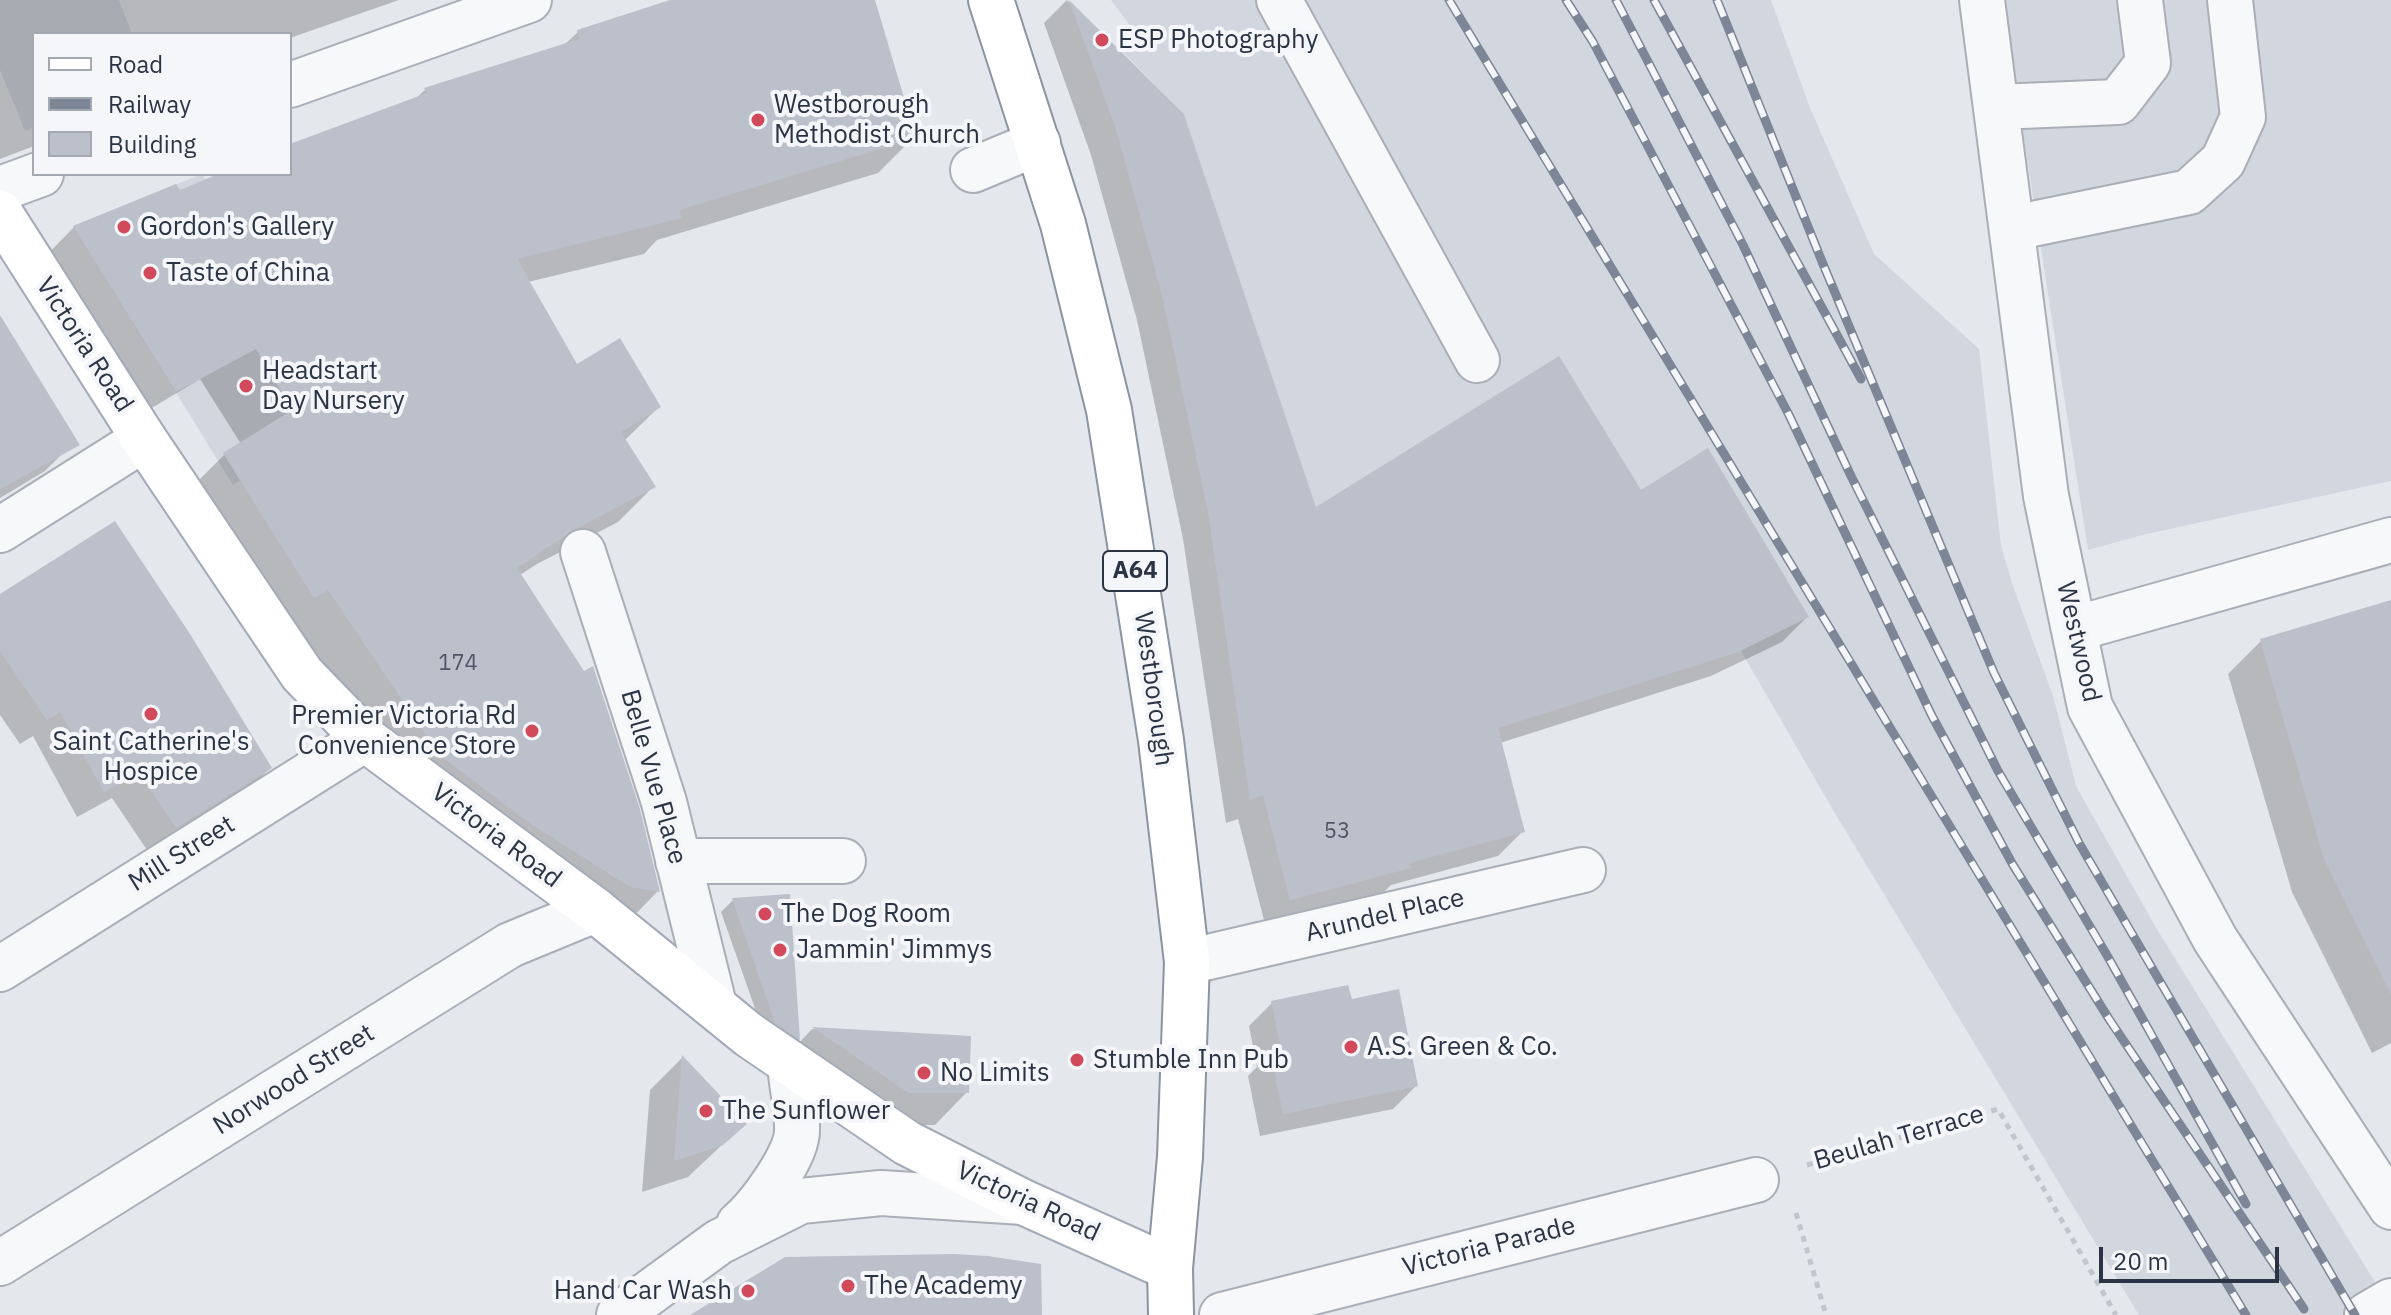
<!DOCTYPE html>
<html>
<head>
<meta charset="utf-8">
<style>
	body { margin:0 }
	#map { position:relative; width:2391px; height:1315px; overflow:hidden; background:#e4e7ec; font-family:"IBM Plex Sans",sans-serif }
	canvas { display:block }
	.legend { position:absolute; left:32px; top:32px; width:260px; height:144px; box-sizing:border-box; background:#f4f6f9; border:2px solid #a4a8b1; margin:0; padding:10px 14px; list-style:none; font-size:24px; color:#2b3445 }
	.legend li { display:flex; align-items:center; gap:16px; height:40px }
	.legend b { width:40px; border:2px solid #a4a8b1 }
	.scale { position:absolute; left:2099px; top:1247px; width:180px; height:36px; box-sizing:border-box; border:4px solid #2b3445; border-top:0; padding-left:10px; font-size:24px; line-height:28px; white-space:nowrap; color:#2b3445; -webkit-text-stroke:6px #f4f6f9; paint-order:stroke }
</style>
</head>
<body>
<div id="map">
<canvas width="2391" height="1315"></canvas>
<ul class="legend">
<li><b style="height:10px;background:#fff"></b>Road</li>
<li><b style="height:10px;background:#7d8696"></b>Railway</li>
<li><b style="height:22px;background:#bbc0ca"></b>Building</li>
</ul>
<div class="scale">20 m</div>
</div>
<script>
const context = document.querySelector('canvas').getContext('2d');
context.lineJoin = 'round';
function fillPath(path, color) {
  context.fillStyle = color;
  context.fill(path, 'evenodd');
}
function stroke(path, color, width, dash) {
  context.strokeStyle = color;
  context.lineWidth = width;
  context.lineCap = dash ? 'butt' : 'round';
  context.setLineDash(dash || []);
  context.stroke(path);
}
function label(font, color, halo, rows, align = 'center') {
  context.font = font + ' "IBM Plex Sans",sans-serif';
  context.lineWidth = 8;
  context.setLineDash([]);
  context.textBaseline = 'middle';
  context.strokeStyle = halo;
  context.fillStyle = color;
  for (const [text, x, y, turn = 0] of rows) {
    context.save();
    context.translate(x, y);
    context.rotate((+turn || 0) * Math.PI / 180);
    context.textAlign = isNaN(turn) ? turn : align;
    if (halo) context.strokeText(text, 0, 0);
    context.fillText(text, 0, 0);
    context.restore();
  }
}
fillPath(new Path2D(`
	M 0,0 L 119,0 L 132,34 L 34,34 L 34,127 L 25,131 L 0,70 Z
	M 1111,0 L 1771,0 L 1810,108 L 1874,254 L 1979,349 L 2001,546 L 2013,586 L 2054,699 L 2076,786 L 2155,926 L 2391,1308 L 2391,1315 L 2139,1315 L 1833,810 L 1741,651 L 1316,507 L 1184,114 L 1117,46 L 1129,24 Z
	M 2006,0 L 2391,0 L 2391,481 L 2142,535 L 2088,550 L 2016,88 Z
	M 202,174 L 302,337 L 394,384 L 233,485 L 73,226 Z`), '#d2d6de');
fillPath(new Path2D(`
	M 0,0 L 399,0 L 290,38 L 290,34 L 34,34 L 34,146 L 0,159 Z
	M 676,0 L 873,0 L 914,137 L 878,173 L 657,240 L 644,254 L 528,282 L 576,367 L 659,407 L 624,441 L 653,487 L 618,522 L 537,564 L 520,575 L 658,891 L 623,927 L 399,787 L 188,491 L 224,455 L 241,444 L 200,379 L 135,418 L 39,263 L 74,227 L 226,174 L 290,174 L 290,149 L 415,99 L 425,90 L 563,46 L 578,32 Z
	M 1067,0 L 1182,115 L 1315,511 L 1641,492 L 1807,617 L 1782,642 L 1711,676 L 1500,743 L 1523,831 L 1498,856 L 1391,885 L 1383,893 L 1265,924 L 1238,819 L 1226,823 L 1183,539 L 1137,320 L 1091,155 L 1044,23 Z
	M 0,318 L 75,441 L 45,471 L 0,498 Z
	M 0,597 L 270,768 L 244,794 L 149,853 L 112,798 L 77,817 L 33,736 L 20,744 L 0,715 Z
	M 2391,611 L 2391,1043 L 2372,1053 L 2292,892 L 2228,674 L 2261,641 Z
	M 788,897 L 799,1043 L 812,1029 L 969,1038 L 967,1092 L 935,1125 L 875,1125 L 764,1034 L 721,912 L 733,900 Z
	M 1351,1001 L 1416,1086 L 1393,1109 L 1260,1136 L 1248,1076 L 1257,1067 L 1249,1026 L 1272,1003 Z
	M 682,1058 L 744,1124 L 688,1177 L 642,1192 L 650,1090 Z`), '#0003');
fillPath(new Path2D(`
	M 670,0 L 875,0 L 916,138 L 679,210 L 682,218 L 517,259 L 577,364 L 620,338 L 661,407 L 621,432 L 656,487 L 575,529 L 517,568 L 584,671 L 593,666 L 640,809 L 660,892 L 630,887 L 528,822 L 434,751 L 434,747 L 328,590 L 314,598 L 223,453 L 292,410 L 256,349 L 176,392 L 73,226 L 176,184 L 180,190 L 218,174 L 290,174 L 290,144 L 427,93 L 424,88 L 579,39 L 577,30 Z
	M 1069,0 L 1184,114 L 1316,507 L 1559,356 L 1641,490 L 1708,448 L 1809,617 L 1738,652 L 1498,728 L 1525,832 L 1409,863 L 1411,868 L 1290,900 L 1263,795 L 1250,800 L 1208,512 L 1162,295 L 1116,129 Z
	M 0,315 L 80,445 L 0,489 Z
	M 115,521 L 190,634 L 272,768 L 176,828 L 139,773 L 104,792 L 60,712 L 47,720 L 0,651 L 0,594 Z
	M 2391,600 L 2391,994 L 2324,859 L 2260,639 Z
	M 790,894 L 800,1040 L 775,1023 L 732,898 Z
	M 1348,985 L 1352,999 L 1399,989 L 1418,1086 L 1283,1114 L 1270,1051 L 1281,1049 L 1271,1001 Z
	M 812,1027 L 971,1036 L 969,1093 L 909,1093 Z
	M 682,1055 L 747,1124 L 723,1145 L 674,1161 Z
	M 954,1254 L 988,1256 L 1041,1264 L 1042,1315 L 690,1315 L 785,1257 Z`), '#bbc0ca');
const minor = new Path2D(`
	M 1279,0 L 1477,360
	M 1982,0 L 2046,496 L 2090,707 L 2215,939 L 2391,1207
	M 290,85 L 529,0
	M 1997,107 L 2118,102 L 2148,63 L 2140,0
	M 973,170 L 1038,143
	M 0,189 L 41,174
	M 2013,228 L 2189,192 L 2223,161 L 2243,117 L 2230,0
	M 0,530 L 144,439
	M 583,552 L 664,802 L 714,1005
	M 2074,629 L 2391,540
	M 678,861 L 843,861
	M 1187,962 L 1583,870
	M 0,969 L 365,739
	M 739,1224 C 758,1208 797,1156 797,1131 C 798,1111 791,1085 790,1063
	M 0,1263 L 510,945 L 595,910
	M 619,1315 L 719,1242 L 801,1201 L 881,1193 L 1023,1202
	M 1222,1315 L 1756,1180
	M 2367,1315 L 2391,1301`);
const major = new Path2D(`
	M 0,213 L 144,439 L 302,674 L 365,739 L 595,910 L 749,1035 L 907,1143 L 1023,1202 L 1170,1268`);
const highway = new Path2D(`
	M 991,0 L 1063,224 L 1109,410 L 1161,740 L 1187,962 L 1180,1157 L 1170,1268 L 1171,1315`);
stroke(minor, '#a9aeb7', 48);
stroke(major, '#a3abb8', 48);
stroke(highway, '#8b94a3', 48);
stroke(new Path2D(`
	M 1807,1165 L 1998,1109 L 2116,1315
	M 1796,1213 L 1826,1315`), '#c2c5cb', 5, [6, 6]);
stroke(minor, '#f7f8fa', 44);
stroke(major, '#fff', 44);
stroke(highway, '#fff', 44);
const rail = new Path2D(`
	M 1449,0 L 2246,1315
	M 1566,0 L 1593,42 L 1789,415 L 1932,716 L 2013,865 L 2109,1019 L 2304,1309
	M 1616,0 L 1743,245 L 1851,476 L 1998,771 L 2108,957 L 2246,1204
	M 1654,0 L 1861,379
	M 1717,0 L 1823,264 L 1994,673 L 2079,843 L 2355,1315`);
stroke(rail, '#7d8696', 9);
stroke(rail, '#f4f6f9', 6, [18]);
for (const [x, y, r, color] of [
	[1102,40,8,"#d1495b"],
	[758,120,8,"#d1495b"],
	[124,227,8,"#d1495b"],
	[150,273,8,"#d1495b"],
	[246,386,8,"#d1495b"],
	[151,714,8,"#d1495b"],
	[532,731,8,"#d1495b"],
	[765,914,8,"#d1495b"],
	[780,950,8,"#d1495b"],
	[1351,1047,8,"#d1495b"],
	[1077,1060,8,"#d1495b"],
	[924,1073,8,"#d1495b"],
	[706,1111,8,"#d1495b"],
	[848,1286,8,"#d1495b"],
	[748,1291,8,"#d1495b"]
]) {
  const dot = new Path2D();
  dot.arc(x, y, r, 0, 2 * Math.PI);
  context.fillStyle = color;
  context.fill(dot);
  stroke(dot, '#f4f6f9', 3);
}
label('22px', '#4f5766', null, [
	["174",458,664],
	["53",1337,832]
]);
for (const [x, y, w] of [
	[1135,571,64]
]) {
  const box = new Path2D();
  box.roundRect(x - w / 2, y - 20, w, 40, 6);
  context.fillStyle = '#f4f6f9';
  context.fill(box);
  stroke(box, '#2b3445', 2);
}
label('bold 24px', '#2b3445', null, [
	["A64",1135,571]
]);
label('26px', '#2b3445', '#f4f6f9', [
	["ESP Photography",1118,40],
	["Westborough",774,105],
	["Methodist Church",774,135],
	["Gordon's Gallery",140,227],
	["Taste of China",166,273],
	["Headstart",262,371],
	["Day Nursery",262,401],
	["Premier Victoria Rd",516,716,"right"],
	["Convenience Store",516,746,"right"],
	["Saint Catherine's",151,742,"center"],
	["Hospice",151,772,"center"],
	["The Dog Room",781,914],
	["Jammin' Jimmys",796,950],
	["A.S. Green & Co.",1367,1047],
	["Stumble Inn Pub",1093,1060],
	["No Limits",940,1073],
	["The Sunflower",722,1111],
	["The Academy",864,1286],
	["Hand Car Wash",732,1291,"right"]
], 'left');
label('26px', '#2b3445', '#f4f6f9', [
	["Victoria Road",84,345,57],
	["Westwood",2078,642,77],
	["Westborough",1153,689,82],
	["Belle Vue Place",653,777,74],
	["Victoria Road",496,836,37],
	["Mill Street",182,854,-32],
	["Arundel Place",1385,916,-13],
	["Norwood Street",294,1080,-32],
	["Beulah Terrace",1899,1138,-16],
	["Victoria Road",1028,1202,25],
	["Victoria Parade",1489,1247,-14]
]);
</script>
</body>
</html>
